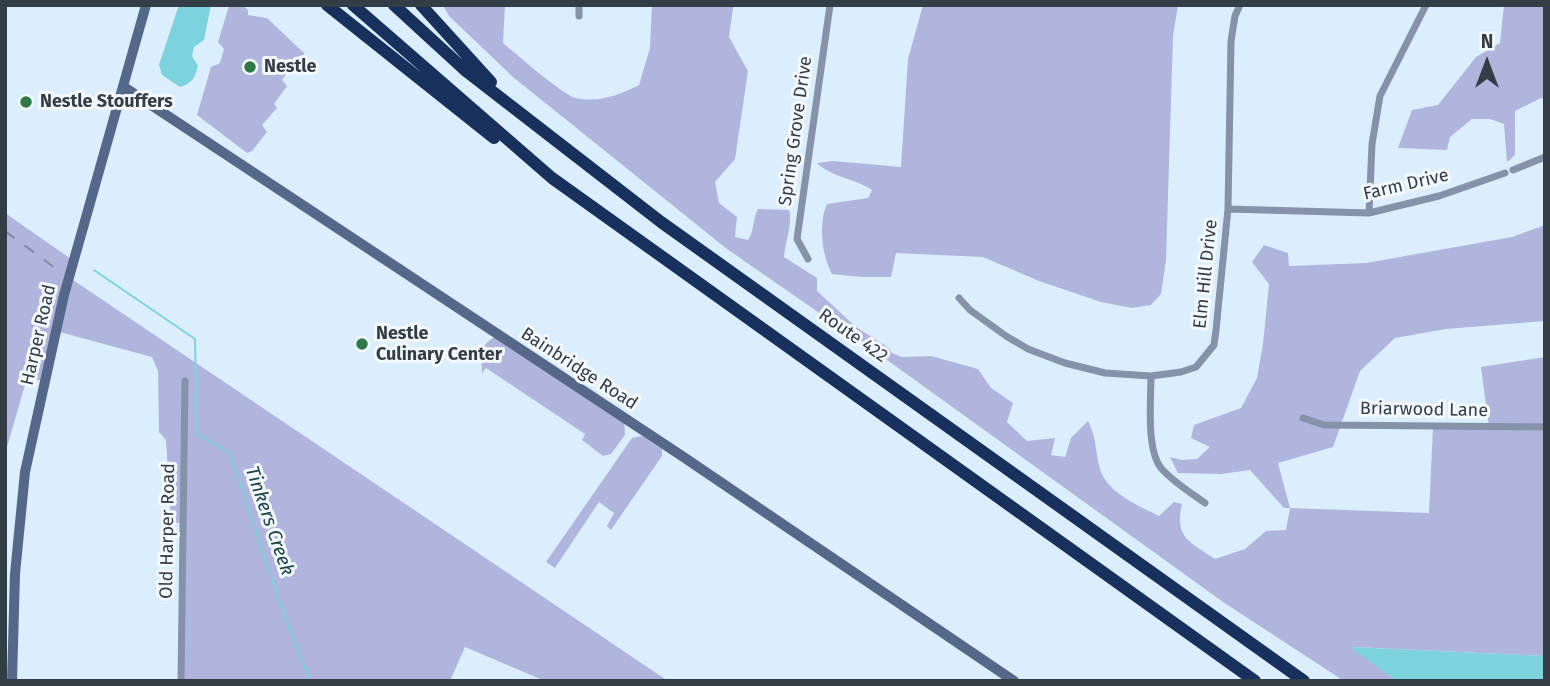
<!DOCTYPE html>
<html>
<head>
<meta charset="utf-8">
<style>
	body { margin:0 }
	#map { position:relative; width:1550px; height:686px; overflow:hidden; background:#daeefe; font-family:"Fira Sans",sans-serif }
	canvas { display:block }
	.frame { position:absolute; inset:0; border:7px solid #333d45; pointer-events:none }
	.north { position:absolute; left:1452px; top:28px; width:70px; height:70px; -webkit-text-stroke:5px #f4f9fd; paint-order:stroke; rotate:0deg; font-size:19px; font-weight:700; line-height:28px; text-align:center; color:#333d45 }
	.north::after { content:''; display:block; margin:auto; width:24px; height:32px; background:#333d45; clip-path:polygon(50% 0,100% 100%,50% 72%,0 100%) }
</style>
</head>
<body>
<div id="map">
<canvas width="1550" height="686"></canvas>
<div class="frame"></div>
<div class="north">N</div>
</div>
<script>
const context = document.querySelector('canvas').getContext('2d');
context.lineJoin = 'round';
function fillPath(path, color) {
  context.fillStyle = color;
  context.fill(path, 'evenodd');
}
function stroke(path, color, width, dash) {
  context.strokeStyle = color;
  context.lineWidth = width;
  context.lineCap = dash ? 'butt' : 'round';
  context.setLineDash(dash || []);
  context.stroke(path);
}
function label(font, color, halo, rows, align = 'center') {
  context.font = font + ' "Fira Sans",sans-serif';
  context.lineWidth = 6;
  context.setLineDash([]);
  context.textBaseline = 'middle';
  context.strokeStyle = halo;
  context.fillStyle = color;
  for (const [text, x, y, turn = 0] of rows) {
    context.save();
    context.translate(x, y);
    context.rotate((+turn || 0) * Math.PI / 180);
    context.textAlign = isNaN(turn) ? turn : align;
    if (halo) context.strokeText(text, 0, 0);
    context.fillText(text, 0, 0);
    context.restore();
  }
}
fillPath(new Path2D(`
	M 242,5 L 248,10 L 248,15 L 267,18 L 304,53 L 307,64 L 302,70 L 287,73 L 282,80 L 287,86 L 274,104 L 277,108 L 262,125 L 267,132 L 252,151 L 247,153 L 197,115 L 211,67 L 220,63 L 224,49 L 218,42 L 229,6 Z
	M 443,5 L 505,5 L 503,43 C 515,53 564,96 576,98 C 599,103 619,95 639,85 L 650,48 L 652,5 L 736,5 L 733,8 L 729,37 L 748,71 L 735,159 L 715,182 L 719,203 L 737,217 L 735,237 L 748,240 C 755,230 752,220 758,209 L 789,210 C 793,224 785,242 784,257 L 817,278 L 817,291 L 856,327 L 889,348 L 892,353 L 902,357 L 931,356 L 978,369 L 991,388 L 1013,403 L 1007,422 L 1027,441 L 1055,438 L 1051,455 L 1065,457 L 1071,438 L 1088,421 C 1097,439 1095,451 1100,469 C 1107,493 1139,506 1159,516 L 1174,502 L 1182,504 C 1174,538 1190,542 1215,559 L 1245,549 L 1266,531 L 1286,530 L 1290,508 L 1284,508 L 1250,470 L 1221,474 L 1178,473 L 1170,457 L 1182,460 L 1197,459 L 1210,447 L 1191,438 L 1194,425 L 1241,408 L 1257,378 L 1263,344 L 1269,284 L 1252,262 L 1264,245 L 1288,253 L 1289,266 L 1366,263 L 1512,237 L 1545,225 L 1545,321 L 1446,329 L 1395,338 L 1360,371 L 1333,447 L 1278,463 L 1290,508 L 1429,513 L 1433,426 L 1489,427 L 1481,367 L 1545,357 L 1545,656 L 1352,647 L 1397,681 L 1344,681 L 1223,602 L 883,357 L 727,249 L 513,77 L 449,16 Z
	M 923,5 L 1178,5 L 1173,36 L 1166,260 L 1161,294 L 1151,305 L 1132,308 L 1101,302 L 1039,281 L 983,257 L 896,253 L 891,277 L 861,277 L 832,274 C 822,255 818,224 827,204 L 868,198 L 872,190 C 854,178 833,178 817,163 L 833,161 L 901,167 L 908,59 Z
	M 1504,5 L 1545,5 L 1545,100 L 1541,98 L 1515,111 L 1515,155 L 1507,162 L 1504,124 L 1490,119 L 1472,119 L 1450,137 L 1447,150 L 1398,148 L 1412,110 L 1438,105 L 1476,57 L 1500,43 Z
	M 5,213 L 74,261 L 70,278 L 668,681 L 545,681 L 465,647 L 450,681 L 181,681 L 184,524 L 171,522 L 166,440 L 159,432 L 158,371 L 152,357 L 56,331 L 44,381 L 27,378 L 5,454 Z
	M 499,335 L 624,417 L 625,435 L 611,454 L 603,456 L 582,440 L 585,434 L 486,368 L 482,373 C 482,352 479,344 499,335 Z
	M 642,436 L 662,449 L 662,456 L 611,530 L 607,526 L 614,513 L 599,502 L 555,568 L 546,562 L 632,438 Z`), '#b0b5de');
fillPath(new Path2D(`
	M 179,5 L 211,5 L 204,40 L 194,47 L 192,56 L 198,66 C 195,77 193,83 180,87 L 162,75 L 159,65 Z
	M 1350,647 L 1545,656 L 1545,681 L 1397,681 Z`), '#7cd2dd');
stroke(new Path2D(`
	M 94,270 L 195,339 L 197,434 L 230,453 L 284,614 L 310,681`), '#7cd2dd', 2);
stroke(new Path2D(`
	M 579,16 L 579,5
	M 1513,170 L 1545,157
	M 1228,209 L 1369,213 L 1439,196 L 1505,173
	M 1369,213 L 1372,144 L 1380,96 L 1426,5
	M 808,259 L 797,239 L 830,5
	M 959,298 L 970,310 L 1006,336 L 1028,349 L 1065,363 L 1105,373 L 1151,376 L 1181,372 L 1196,367 L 1214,345 L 1216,330 L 1228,209 L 1231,41 L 1235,16 L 1240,5
	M 1151,376 C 1151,400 1146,449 1161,468 C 1173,482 1190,492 1205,503
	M 1303,418 L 1324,425 L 1545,427
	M 181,681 L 185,381`), '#8592a9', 7);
stroke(new Path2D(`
	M 124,87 L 682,456 L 1014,681
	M 12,681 L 15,574 L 25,472 L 64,295 L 146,5`), '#556889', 10);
stroke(new Path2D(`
	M 327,5 L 494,138
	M 353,5 L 552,178 L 1255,681
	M 394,5 L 466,71 L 661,222 L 1304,681
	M 421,5 L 491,82`), '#17305c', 12);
stroke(new Path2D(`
	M 5,231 L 59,271`), '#7f8e9a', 2, [12, 12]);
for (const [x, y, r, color] of [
	[250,67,7,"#2f7946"],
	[26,102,7,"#2f7946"],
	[362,344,7,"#2f7946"]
]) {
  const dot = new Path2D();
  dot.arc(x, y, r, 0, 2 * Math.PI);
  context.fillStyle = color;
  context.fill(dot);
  stroke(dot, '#f4f9fd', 2.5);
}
label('bold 18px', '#333d45', '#f4f9fd', [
	["Nestle",264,67],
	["Nestle Stouffers",40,102],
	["Nestle",376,334],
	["Culinary Center",376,355]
], 'left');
label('18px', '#333d45', '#f4f9fd', [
	["Spring Grove Drive",796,131,-82],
	["Farm Drive",1406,185,-13],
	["Elm Hill Drive",1206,274,-84],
	["Harper Road",39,335,-77],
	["Route 422",853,336,35],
	["Bainbridge Road",579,369,33],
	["Briarwood Lane",1424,410,1],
	["Old Harper Road",168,531,-89]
]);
label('italic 19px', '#1d454a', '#f4f9fd', [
	["Tinkers Creek",269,521,71]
]);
</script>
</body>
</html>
